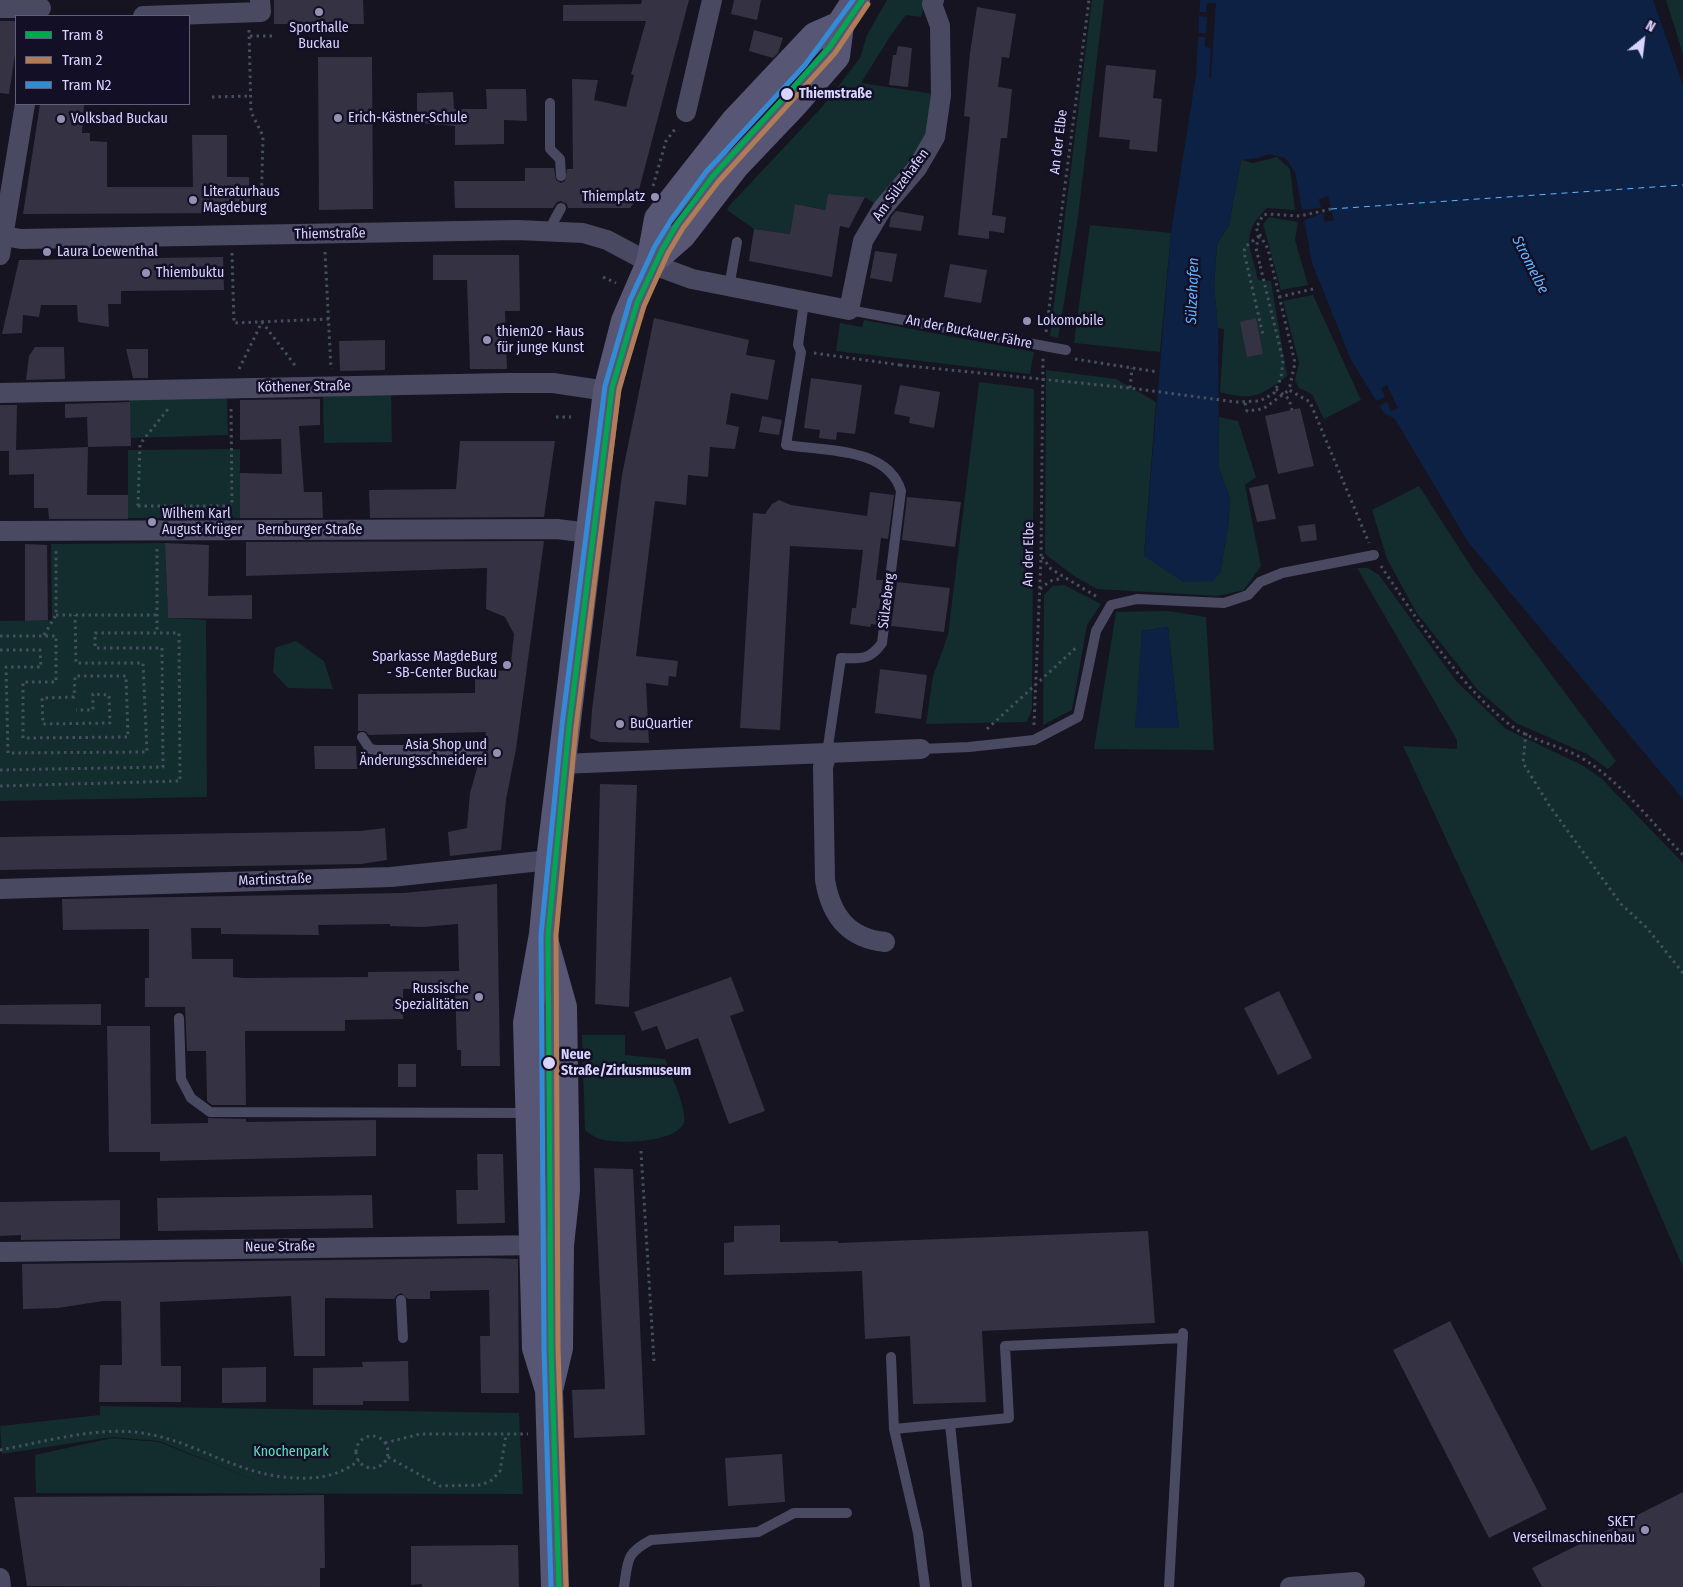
<!DOCTYPE html>
<html>
<head>
<meta charset="utf-8">
<style>
	body { margin:0 }
	#map { position:relative; width:1683px; height:1587px; overflow:hidden; background:#161421; font-family:"Fira Sans Condensed",sans-serif }
	canvas { display:block }
	.legend { position:absolute; left:15px; top:15px; width:175px; height:90px; box-sizing:border-box; background:#130f26; border:1px solid #625e7d; margin:0; padding:6px 9px; list-style:none; font-size:15px; color:#d9d4ff }
	.legend li { display:flex; align-items:center; gap:10px; height:25px }
	.legend b { width:25px; border:1px solid #625e7d }
	.north { position:absolute; left:1618px; top:15px; width:50px; height:50px; -webkit-text-stroke:4px #130f26; paint-order:stroke; rotate:29deg; font-size:14px; font-weight:700; line-height:20px; text-align:center; color:#d9d4ff }
	.north::after { content:''; display:block; margin:auto; width:18px; height:22px; background:#d9d4ff; clip-path:polygon(50% 0,100% 100%,50% 72%,0 100%) }
</style>
</head>
<body>
<div id="map">
<canvas width="1683" height="1587"></canvas>
<ul class="legend">
<li><b style="height:6px;background:#00a651"></b>Tram 8</li>
<li><b style="height:6px;background:#b07c57"></b>Tram 2</li>
<li><b style="height:6px;background:#338bd7"></b>Tram N2</li>
</ul>
<div class="north">N</div>
</div>
<script>
const context = document.querySelector('canvas').getContext('2d');
context.lineJoin = 'round';
function fillPath(path, color) {
  context.fillStyle = color;
  context.fill(path, 'evenodd');
}
function stroke(path, color, width, dash) {
  context.strokeStyle = color;
  context.lineWidth = width;
  context.lineCap = dash ? 'butt' : 'round';
  context.setLineDash(dash || []);
  context.stroke(path);
}
function label(font, color, halo, rows, align = 'center') {
  context.font = font + ' "Fira Sans Condensed",sans-serif';
  context.lineWidth = 5;
  context.setLineDash([]);
  context.textBaseline = 'middle';
  context.strokeStyle = halo;
  context.fillStyle = color;
  for (const [text, x, y, turn = 0] of rows) {
    context.save();
    context.translate(x, y);
    context.rotate((+turn || 0) * Math.PI / 180);
    context.textAlign = isNaN(turn) ? turn : align;
    if (halo) context.strokeText(text, 0, 0);
    context.fillText(text, 0, 0);
    context.restore();
  }
}
fillPath(new Path2D(`
	M 887,0 L 926,0 L 921,17 L 906,15 L 891,35 L 861,83 L 941,95 L 935,137 L 882,209 L 865,197 L 828,194 L 825,210 L 796,204 L 790,234 L 754,229 L 727,210 L 729,206 L 822,107 L 860,58 L 867,35 Z
	M 1092,0 L 1104,0 L 1077,224 L 1058,338 L 1050,336 Z
	M 1666,0 L 1683,0 L 1683,54 Z
	M 1277,157 L 1290,169 L 1295,210 L 1267,208 C 1239,235 1251,246 1258,280 L 1271,281 L 1287,376 C 1261,396 1253,401 1220,392 L 1224,329 L 1218,328 L 1214,287 L 1217,244 L 1229,225 L 1241,160 L 1253,163 Z
	M 1269,217 L 1298,222 L 1295,240 L 1308,285 L 1281,290 L 1263,224 Z
	M 1090,225 L 1171,233 L 1160,352 L 1074,343 Z
	M 1313,295 L 1361,400 L 1324,419 L 1312,394 L 1299,388 L 1295,380 L 1299,363 L 1283,301 Z
	M 864,320 L 1034,352 L 1030,374 L 836,351 L 840,323 L 862,327 Z
	M 1046,370 L 1116,379 L 1156,402 L 1144,555 L 1220,573 L 1228,527 L 1230,498 L 1219,469 L 1219,417 L 1238,421 L 1256,477 L 1245,485 L 1261,566 L 1244,590 L 1218,596 L 1097,589 L 1074,576 L 1045,554 Z
	M 979,382 L 1034,389 L 1032,709 L 1027,722 L 926,724 L 933,676 L 948,635 Z
	M 391,392 L 392,442 L 324,443 L 323,393 Z
	M 227,396 L 228,435 L 131,438 L 129,400 Z
	M 240,449 L 240,518 L 204,517 L 203,509 L 185,509 L 185,518 L 128,518 L 128,450 Z
	M 1419,486 L 1474,571 L 1616,761 L 1608,769 L 1587,754 L 1516,723 L 1478,690 L 1416,612 L 1387,559 L 1372,510 Z
	M 165,543 L 168,618 L 206,620 L 207,797 L 0,801 L 0,621 L 52,620 L 51,544 Z
	M 1357,568 L 1368,568 L 1379,575 L 1456,681 L 1506,729 L 1582,765 L 1602,779 L 1683,863 L 1683,1267 L 1626,1136 L 1591,1151 L 1403,746 L 1457,749 L 1457,740 Z
	M 1064,585 L 1101,604 L 1087,625 L 1072,710 L 1043,725 L 1044,595 L 1053,586 Z
	M 1168,611 L 1206,617 L 1214,750 L 1094,749 L 1116,612 ZM 1168,627 L 1179,728 L 1136,728 L 1142,631 Z
	M 296,641 L 324,661 L 333,689 L 288,688 L 273,672 L 275,648 Z
	M 582,1035 L 625,1035 L 625,1055 L 665,1059 C 670,1073 687,1108 684,1122 C 679,1142 622,1144 605,1140 C 597,1139 591,1135 585,1130 Z
	M 100,1406 L 519,1413 L 523,1494 L 36,1493 L 35,1455 L 112,1438 L 159,1442 L 260,1482 L 159,1441 L 112,1437 L 2,1454 L 0,1426 L 100,1415 Z`), '#132c2d');
fillPath(new Path2D(`
	M 1200,0 L 1653,0 L 1683,85 L 1683,799 L 1468,542 L 1395,419 L 1384,413 L 1351,360 L 1312,263 L 1295,172 L 1285,158 L 1269,154 L 1258,158 L 1241,160 L 1229,225 L 1217,244 L 1214,287 L 1218,328 L 1219,469 L 1230,498 L 1228,527 L 1220,573 L 1213,581 L 1183,582 L 1144,556 L 1171,233 L 1196,75 Z
	M 1168,627 L 1179,728 L 1135,728 L 1142,631 Z`), '#0d2144');
fillPath(new Path2D(`
	M 1207,3 L 1216,3 L 1211,78 L 1209,78 L 1211,48 L 1205,47 L 1205,37 L 1197,37 L 1197,33 L 1206,33 L 1207,17 L 1198,16 L 1198,12 L 1206,12 Z
	M 1328,196 L 1334,220 L 1325,222 L 1323,213 L 1302,221 L 1301,210 L 1321,208 L 1319,199 Z
	M 1387,385 L 1398,408 L 1391,411 L 1387,402 L 1377,407 L 1374,402 L 1385,397 L 1381,388 Z`), '#161421');
stroke(new Path2D(`
	M 1331,209 L 1683,185`), '#62b6ff', 1, [6, 5]);
fillPath(new Path2D(`
	M 274,0 L 363,0 L 364,24 L 274,24 Z
	M 642,0 L 689,0 L 636,201 L 630,208 L 568,208 L 567,204 L 561,201 L 557,202 L 553,208 L 455,208 L 454,181 L 525,181 L 525,168 L 554,168 L 556,180 L 561,183 L 565,181 L 567,169 L 573,169 L 572,79 L 598,80 L 594,100 L 626,107 L 634,75 L 631,74 L 646,21 L 563,21 L 563,5 L 641,4 Z
	M 734,0 L 761,0 L 757,20 L 731,14 Z
	M 977,7 L 1016,14 L 1009,58 L 1002,57 L 998,87 L 1012,89 L 1007,138 L 1001,138 L 992,215 L 1006,217 L 1004,233 L 989,231 L 989,239 L 958,235 L 970,117 L 964,116 L 970,53 Z
	M 0,21 L 16,21 L 16,48 L 9,94 L 0,93 Z
	M 754,30 L 783,38 L 778,53 L 773,58 L 749,51 Z
	M 898,46 L 912,48 L 908,87 L 889,85 L 893,55 L 896,55 Z
	M 318,57 L 372,57 L 373,209 L 319,210 Z
	M 1106,65 L 1156,70 L 1153,98 L 1162,99 L 1157,152 L 1129,149 L 1130,140 L 1099,137 Z
	M 486,89 L 526,89 L 527,121 L 504,120 L 504,144 L 455,145 L 455,126 L 417,123 L 417,93 L 453,92 L 454,109 L 487,109 Z
	M 40,104 L 84,105 L 82,133 L 90,133 L 90,141 L 107,142 L 107,187 L 193,187 L 192,135 L 227,135 L 227,177 L 249,177 L 250,213 L 23,214 Z
	M 828,194 L 865,197 L 849,228 L 840,226 L 832,277 L 749,261 L 754,229 L 790,234 L 795,204 L 825,210 Z
	M 896,211 L 924,216 L 921,231 L 889,227 L 891,217 Z
	M 875,251 L 897,254 L 892,282 L 870,278 Z
	M 433,255 L 519,255 L 520,311 L 505,311 L 507,369 L 470,369 L 467,280 L 433,280 Z
	M 223,257 L 224,290 L 121,291 L 121,304 L 108,304 L 109,327 L 78,322 L 77,305 L 41,305 L 39,317 L 23,315 L 22,333 L 2,334 L 19,260 Z
	M 950,264 L 987,270 L 981,303 L 944,297 Z
	M 654,318 L 749,340 L 746,355 L 775,360 L 768,400 L 731,393 L 726,424 L 739,427 L 735,449 L 710,447 L 708,477 L 688,475 L 686,505 L 655,501 L 636,656 L 678,661 L 676,677 L 669,676 L 668,686 L 646,683 L 649,743 L 600,742 L 590,738 L 592,710 L 622,475 Z
	M 1256,318 L 1263,354 L 1247,357 L 1240,322 Z
	M 385,340 L 385,370 L 340,371 L 339,341 Z
	M 35,347 L 64,347 L 65,379 L 26,380 L 29,356 Z
	M 126,349 L 148,349 L 148,378 L 133,378 Z
	M 811,378 L 862,385 L 855,434 L 837,432 L 836,440 L 819,438 L 820,430 L 804,428 Z
	M 900,385 L 940,392 L 934,428 L 909,423 L 910,417 L 894,414 Z
	M 320,399 L 320,425 L 299,426 L 304,492 L 322,492 L 323,518 L 240,518 L 240,473 L 282,474 L 281,439 L 240,440 L 240,400 Z
	M 130,402 L 131,446 L 88,447 L 87,417 L 65,418 L 65,404 Z
	M 0,405 L 17,405 L 16,450 L 88,447 L 87,495 L 128,495 L 128,519 L 49,519 L 48,508 L 34,508 L 34,474 L 9,475 L 9,451 L 0,451 Z
	M 1300,408 L 1314,466 L 1278,474 L 1265,416 Z
	M 762,416 L 782,420 L 779,435 L 759,432 Z
	M 460,441 L 555,441 L 544,517 L 370,518 L 369,490 L 456,489 Z
	M 1268,484 L 1276,519 L 1257,522 L 1249,488 Z
	M 870,492 L 894,495 L 888,539 L 881,538 L 876,580 L 883,580 L 877,625 L 871,624 L 870,627 L 850,624 L 852,608 L 856,608 L 863,550 L 790,546 L 780,730 L 740,728 L 753,513 L 765,514 L 772,504 L 779,500 L 791,505 L 867,516 Z
	M 907,497 L 961,502 L 955,547 L 902,540 Z
	M 1315,524 L 1317,540 L 1301,542 L 1298,526 Z
	M 544,541 L 516,749 L 506,800 L 501,850 L 450,856 L 448,832 L 467,828 L 470,793 L 479,761 L 483,760 L 487,755 L 482,748 L 486,732 L 369,735 L 365,731 L 358,731 L 358,694 L 475,693 L 475,670 L 510,671 L 514,634 L 505,617 L 486,609 L 487,568 L 246,576 L 246,542 Z
	M 165,543 L 209,545 L 208,596 L 252,595 L 252,619 L 168,618 Z
	M 25,544 L 47,545 L 48,620 L 25,621 Z
	M 897,582 L 950,588 L 944,632 L 891,626 Z
	M 880,669 L 927,675 L 921,719 L 875,713 Z
	M 314,746 L 356,746 L 357,769 L 315,769 Z
	M 600,784 L 637,785 L 629,1007 L 595,1004 Z
	M 385,828 L 387,860 L 361,864 L 0,870 L 0,837 L 360,831 Z
	M 497,884 L 500,1066 L 461,1066 L 461,1050 L 457,1050 L 455,988 L 403,989 L 403,1019 L 345,1020 L 345,1031 L 245,1031 L 246,1105 L 212,1105 L 207,1101 L 206,1051 L 187,1051 L 185,1007 L 145,1007 L 145,978 L 149,978 L 149,929 L 63,930 L 62,899 L 403,893 ZM 390,924 L 390,926 L 423,927 L 458,924 L 459,971 L 368,972 L 368,977 L 244,978 L 233,977 L 233,959 L 192,959 L 191,928 L 221,928 L 221,934 L 319,935 L 318,925 Z
	M 731,977 L 744,1011 L 730,1016 L 765,1111 L 729,1124 L 698,1038 L 666,1050 L 657,1026 L 642,1031 L 634,1012 Z
	M 1279,991 L 1312,1058 L 1278,1075 L 1244,1008 Z
	M 101,1004 L 101,1025 L 0,1024 L 0,1005 Z
	M 107,1026 L 150,1026 L 151,1124 L 208,1123 L 208,1118 L 246,1119 L 246,1122 L 376,1120 L 376,1156 L 160,1161 L 160,1152 L 109,1152 Z
	M 398,1064 L 416,1064 L 416,1087 L 398,1087 Z
	M 477,1154 L 503,1154 L 505,1223 L 457,1224 L 456,1190 L 478,1190 Z
	M 594,1168 L 633,1169 L 645,1435 L 574,1438 L 572,1390 L 605,1389 Z
	M 372,1195 L 373,1228 L 158,1231 L 157,1198 Z
	M 120,1200 L 120,1239 L 21,1240 L 21,1235 L 0,1236 L 0,1202 Z
	M 780,1225 L 780,1242 L 838,1241 L 838,1243 L 1148,1231 L 1155,1323 L 982,1331 L 986,1402 L 913,1404 L 910,1336 L 865,1339 L 862,1271 L 724,1275 L 724,1243 L 734,1242 L 734,1226 Z
	M 487,1258 L 518,1259 L 519,1393 L 481,1393 L 480,1336 L 490,1336 L 489,1290 L 430,1291 L 430,1299 L 408,1299 L 401,1293 L 397,1295 L 394,1299 L 325,1298 L 325,1356 L 294,1356 L 291,1296 L 160,1302 L 161,1366 L 181,1366 L 181,1402 L 99,1402 L 100,1365 L 122,1365 L 121,1301 L 103,1301 L 58,1308 L 23,1309 L 22,1264 Z
	M 1450,1321 L 1547,1509 L 1489,1538 L 1393,1350 Z
	M 408,1361 L 409,1401 L 363,1401 L 363,1405 L 313,1405 L 313,1368 L 363,1367 L 362,1362 Z
	M 266,1367 L 266,1402 L 222,1403 L 222,1368 Z
	M 782,1454 L 785,1502 L 728,1506 L 725,1458 Z
	M 1683,1492 L 1683,1587 L 1542,1587 L 1532,1568 Z
	M 324,1495 L 325,1568 L 320,1568 L 320,1587 L 27,1586 L 14,1497 Z
	M 518,1545 L 519,1587 L 422,1587 L 422,1584 L 411,1585 L 411,1546 Z`), '#343243');
stroke(new Path2D(`
	M 249,30 L 251,112 L 263,136 L 261,216
	M 250,36 L 274,36
	M 212,97 L 251,96
	M 653,186 L 666,141 L 676,128
	M 1331,209 L 1300,216 L 1268,214 L 1263,215 L 1256,228 L 1268,249 L 1295,363 L 1289,390 L 1310,402 L 1369,543
	M 1259,236 L 1245,247 L 1244,252 L 1263,335
	M 1259,236 L 1256,248 L 1260,265
	M 325,252 L 331,369
	M 232,253 L 234,323 L 329,319
	M 603,277 L 616,283
	M 1279,297 L 1317,288
	M 1046,332 L 1089,0
	M 814,353 L 900,365
	M 1075,359 L 1158,372
	M 239,369 L 262,322 L 297,368
	M 1130,388 L 1132,368
	M 1245,403 L 1247,411 L 1263,409 L 1289,390
	M 556,417 L 571,417
	M 138,506 L 232,506 L 231,406
	M 138,506 L 140,444 L 168,409
	M 157,549 L 157,633
	M 1042,557 L 1051,569 L 1099,598
	M 1381,566 C 1416,618 1463,691 1513,727 C 1534,742 1563,746 1585,760 C 1623,784 1652,823 1683,855
	M 1040,589 L 1050,581 L 1063,578
	M 56,615 L 156,615
	M 44,635 L 56,615 L 56,550
	M 0,636 L 56,636 L 56,682 L 23,682 L 23,738 L 128,737 L 126,676 L 75,676 L 74,697 L 42,698 L 43,724 L 110,723 L 109,695 L 93,694 L 93,710 L 76,710
	M 0,650 L 40,650 L 41,667 L 6,667 L 8,753 L 147,752 L 143,663 L 76,663 L 75,615
	M 1034,725 L 1041,557 L 1043,358
	M 987,729 L 1078,646
	M 1526,733 L 1523,763 L 1549,805 L 1621,904 L 1647,928 L 1683,973
	M 0,770 L 163,767 L 162,648 L 95,648 L 95,633 L 179,633 L 180,781 L 0,786
	M 641,1151 L 654,1361
	M356 1452a16 16 0 1 1 32 0a16 16 0 1 1-32 0Z
	M 385,1443 L 420,1434 L 528,1434
	M 0,1450 C 44,1442 90,1428 135,1432 C 199,1439 239,1481 310,1478 C 328,1477 345,1472 359,1460
	M 388,1457 L 440,1486 L 481,1485 L 492,1480 L 500,1471 L 506,1435`), '#44505f', 3, [2.5, 4]);
stroke(new Path2D(`
	M 550,103 L 550,149 L 560,159 L 561,176
	M 549,230 L 561,208
	M 729,287 L 737,242
	M 804,302 L 798,345 L 801,352 L 786,445 C 824,451 888,447 901,491 L 882,643 C 870,660 861,659 841,658 L 827,753
	M 849,310 L 1066,350
	M 362,737 L 370,749 L 376,750 L 441,750 L 480,754
	M 921,749 L 969,747 L 1034,740 L 1078,717 L 1096,631 L 1111,605 L 1137,599 L 1224,603 L 1248,595 L 1260,582 L 1282,573 L 1374,555
	M 545,986 L 548,1239
	M 179,1018 L 181,1079 L 191,1098 L 210,1112 L 527,1113
	M 401,1300 L 403,1338
	M 891,1357 L 894,1429 L 918,1533 L 925,1587
	M 950,1424 L 967,1587
	M 894,1429 L 1009,1418 L 1005,1346 L 1183,1338
	M 624,1587 C 628,1560 626,1553 651,1540 L 758,1532 L 794,1513 L 847,1513
	M 1169,1587 L 1183,1333`), '#4a4962', 10);
stroke(new Path2D(`
	M 0,8 L 41,8
	M 143,16 L 261,12 L 260,0
	M 686,112 L 712,0
	M 3,236 L 21,239 L 517,230 L 583,233 L 607,240 L 654,265 L 692,279 L 849,310 L 863,241 L 882,209 L 917,168 L 935,137 L 941,95 L 940,26 L 932,4 L 934,0
	M 0,255 L 25,104
	M 0,393 L 507,383 L 553,383 L 607,391
	M 0,531 L 557,529 L 589,533
	M 827,753 L 921,749
	M 561,764 L 827,753 L 823,767 L 825,880 C 831,916 848,938 885,942
	M 0,889 L 391,877 L 550,860
	M 0,1252 L 545,1245
	M 0,1578 L 1,1587
	M 1290,1587 L 1355,1582`), '#4a4962', 20);
stroke(new Path2D(`
	M 650,263 L 682,235 L 736,165 L 794,104 L 836,56 L 840,25 L 856,0
	M 545,943 L 563,1007 L 566,1190 L 560,1245 L 559,1348 L 549,1390 L 555,1587
	M 549,1390 L 536,1348 L 527,1023 L 543,934 L 550,860 L 607,391 L 625,321 L 650,263 L 658,219 L 735,121 L 815,36 L 840,25`), '#575674', 28);
stroke(new Path2D(`
	M 900,365 L 1130,388 L 1236,402 L 1260,401 L 1274,393 L 1281,378 L 1283,360 L 1260,265
	M 1276,389 L 1289,399 L 1292,410`), '#44505f', 3, [2.5, 4]);
stroke(new Path2D(`
	M 559,1587 L 551,1348 L 548,935 L 569,726 L 612,388 L 637,303 L 662,250 L 677,224 L 712,177 L 829,48 L 862,0`), '#00a651', 5);
stroke(new Path2D(`
	M 566,1587 L 558,1348 L 556,935 L 576,727 L 619,389 L 644,306 L 668,253 L 683,228 L 718,182 L 835,53 L 868,4`), '#b07c57', 5);
stroke(new Path2D(`
	M 551,1587 L 544,1348 L 541,935 L 562,725 L 605,386 L 630,300 L 655,246 L 671,220 L 706,172 L 805,65 L 853,0`), '#338bd7', 5);
for (const [x, y, r, color] of [
	[319,12,5,"#9591b1"],
	[787,94,7,"#d9d4ff"],
	[338,118,5,"#9591b1"],
	[61,119,5,"#9591b1"],
	[655,197,5,"#9591b1"],
	[193,200,5,"#9591b1"],
	[47,252,5,"#9591b1"],
	[146,273,5,"#9591b1"],
	[1027,321,5,"#9591b1"],
	[487,340,5,"#9591b1"],
	[152,522,5,"#9591b1"],
	[507,665,5,"#9591b1"],
	[620,724,5,"#9591b1"],
	[497,753,5,"#9591b1"],
	[479,997,5,"#9591b1"],
	[549,1063,7,"#d9d4ff"],
	[1645,1530,5,"#9591b1"]
]) {
  const dot = new Path2D();
  dot.arc(x, y, r, 0, 2 * Math.PI);
  context.fillStyle = color;
  context.fill(dot);
  stroke(dot, '#130f26', 2);
}
label('14px', '#d9d4ff', '#130f26', [
	["Sporthalle",319,28,"center"],
	["Buckau",319,44,"center"],
	["Erich-Kästner-Schule",348,118],
	["Volksbad Buckau",71,119],
	["Literaturhaus",203,192],
	["Magdeburg",203,208],
	["Thiemplatz",645,197,"right"],
	["Laura Loewenthal",57,252],
	["Thiembuktu",156,273],
	["Lokomobile",1037,321],
	["thiem20 - Haus",497,332],
	["für junge Kunst",497,348],
	["Wilhem Karl",162,514],
	["August Krüger",162,530],
	["Sparkasse MagdeBurg",497,657,"right"],
	["- SB-Center Buckau",497,673,"right"],
	["BuQuartier",630,724],
	["Asia Shop und",487,745,"right"],
	["Änderungsschneiderei",487,761,"right"],
	["Russische",469,989,"right"],
	["Spezialitäten",469,1005,"right"],
	["SKET",1635,1522,"right"],
	["Verseilmaschinenbau",1635,1538,"right"]
], 'left');
label('bold 14px', '#d9d4ff', '#130f26', [
	["Thiemstraße",799,94],
	["Neue",561,1055],
	["Straße/Zirkusmuseum",561,1071]
], 'left');
label('14px', '#d9d4ff', '#130f26', [
	["An der Elbe",1059,142,-83],
	["Am Sülzehafen",901,185,-54],
	["Thiemstraße",330,234,-1],
	["An der Buckauer Fähre",969,332,11],
	["Köthener Straße",304,387,-1],
	["Bernburger Straße",310,530],
	["An der Elbe",1029,554,-89],
	["Sülzeberg",887,601,-83],
	["Martinstraße",275,880,-2],
	["Neue Straße",280,1247,-1]
]);
label('14px', '#5fe0c0', '#130f26', [
	["Knochenpark",291,1452]
]);
label('italic 15px', '#62b6ff', '#130f26', [
	["Stromelbe",1530,265,63],
	["Sülzehafen",1193,291,-88]
]);
</script>
</body>
</html>
